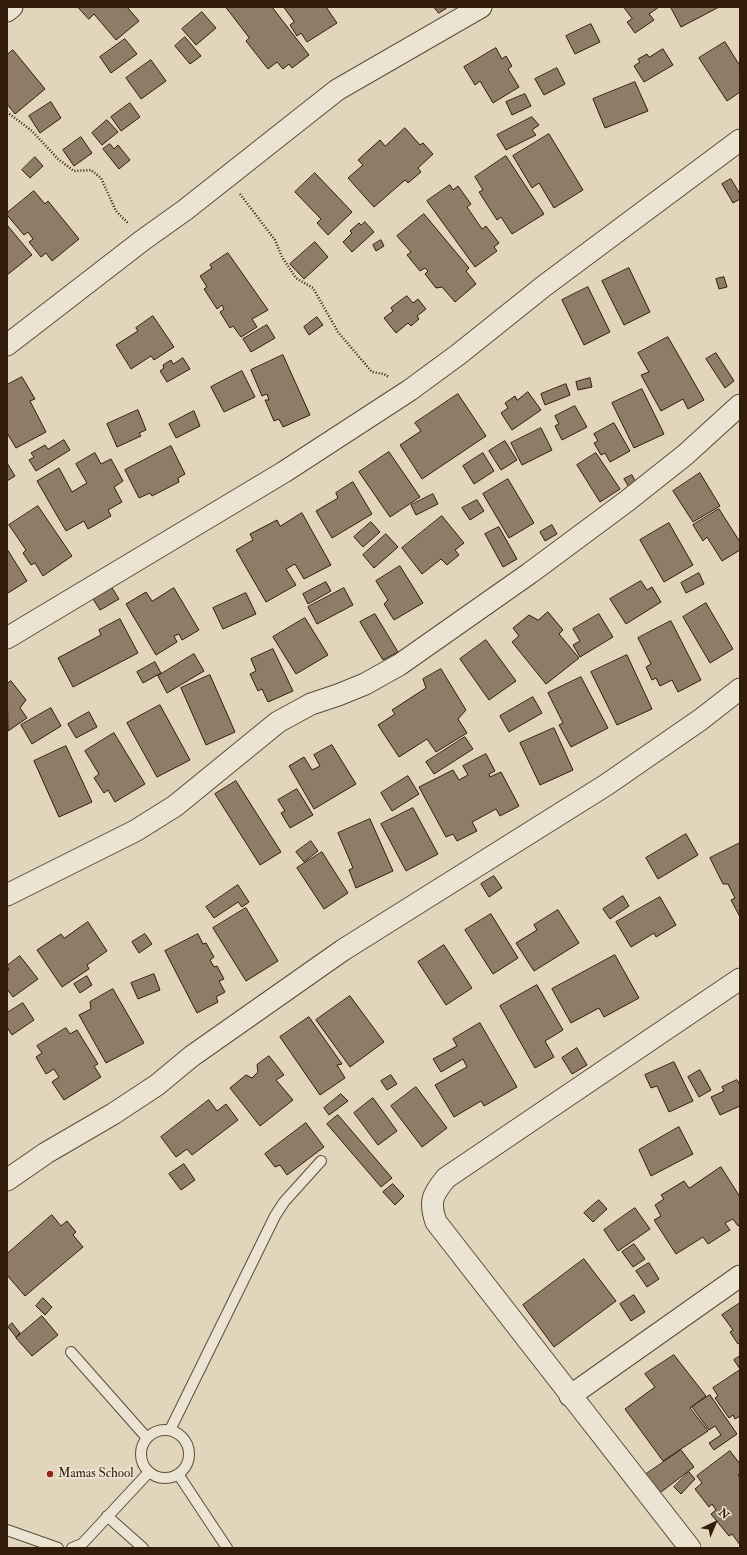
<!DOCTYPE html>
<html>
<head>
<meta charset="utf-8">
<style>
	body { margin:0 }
	#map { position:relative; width:747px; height:1555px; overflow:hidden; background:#e1d5bb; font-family:"IM FELL Double Pica",serif }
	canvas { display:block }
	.frame { position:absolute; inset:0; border:8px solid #341c0b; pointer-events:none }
	.north { position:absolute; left:695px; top:1503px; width:40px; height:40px; -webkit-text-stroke:3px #ece4d3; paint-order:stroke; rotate:44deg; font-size:11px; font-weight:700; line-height:16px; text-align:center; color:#341c0b }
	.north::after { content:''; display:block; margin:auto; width:14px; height:18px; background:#341c0b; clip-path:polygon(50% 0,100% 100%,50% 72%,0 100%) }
</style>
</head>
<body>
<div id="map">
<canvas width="747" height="1555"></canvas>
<div class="frame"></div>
<div class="north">N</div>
</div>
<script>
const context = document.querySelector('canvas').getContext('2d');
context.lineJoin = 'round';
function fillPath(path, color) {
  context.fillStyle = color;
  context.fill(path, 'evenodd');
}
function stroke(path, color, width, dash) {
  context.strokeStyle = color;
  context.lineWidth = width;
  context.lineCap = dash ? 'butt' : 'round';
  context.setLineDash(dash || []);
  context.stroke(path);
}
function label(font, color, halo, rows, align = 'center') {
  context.font = font + ' "IM FELL Double Pica",serif';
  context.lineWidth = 3.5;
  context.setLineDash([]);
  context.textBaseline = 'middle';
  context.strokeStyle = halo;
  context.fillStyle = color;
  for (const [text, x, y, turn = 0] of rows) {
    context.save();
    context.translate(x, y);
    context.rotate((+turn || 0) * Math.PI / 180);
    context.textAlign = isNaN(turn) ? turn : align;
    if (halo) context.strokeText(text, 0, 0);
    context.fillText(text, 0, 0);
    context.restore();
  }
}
const building = new Path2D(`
	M 78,7 L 127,7 L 139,21 L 116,40 L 94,14 L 89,19 Z
	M 226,7 L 272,7 L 309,55 L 292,68 L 289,64 L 283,69 L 277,62 L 268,69 L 246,41 L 249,38 Z
	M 284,7 L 326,7 L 337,23 L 307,42 L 301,33 L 297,36 L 290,25 L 294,22 Z
	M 434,7 L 448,7 L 439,13 Z
	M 624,7 L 659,7 L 649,14 L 654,20 L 635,33 L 627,22 L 632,19 Z
	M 673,7 L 719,7 L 681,27 L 671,8 Z
	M 202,12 L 216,28 L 196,45 L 182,29 Z
	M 591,24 L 600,42 L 575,54 L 566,36 Z
	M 185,37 L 201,56 L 190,64 L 175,46 Z
	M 125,39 L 137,54 L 111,73 L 100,57 Z
	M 725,42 L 740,66 L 740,92 L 727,101 L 699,58 Z
	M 496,48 L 502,59 L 506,56 L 512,66 L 508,69 L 519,87 L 493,103 L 480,81 L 475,85 L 464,67 Z
	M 663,49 L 673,65 L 644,82 L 634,66 L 640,62 L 638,59 L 647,54 L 649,57 Z
	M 13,50 L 45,89 L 15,114 L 7,104 L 7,55 Z
	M 151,60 L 166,81 L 141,99 L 126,78 Z
	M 557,68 L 565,84 L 544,95 L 535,79 Z
	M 635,82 L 648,111 L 605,128 L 593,99 Z
	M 525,94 L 531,106 L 512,115 L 506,102 Z
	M 51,102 L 61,118 L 40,133 L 29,116 Z
	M 130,103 L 140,117 L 121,131 L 111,117 Z
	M 532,117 L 539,125 L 532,130 L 536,135 L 506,150 L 497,135 Z
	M 107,120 L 118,132 L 102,145 L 92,133 Z
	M 405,128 L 420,145 L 423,143 L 433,154 L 418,168 L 421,172 L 408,183 L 405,180 L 374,207 L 348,178 L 363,165 L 358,160 L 380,140 L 385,146 Z
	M 549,134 L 583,190 L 554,208 L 539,183 L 532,188 L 513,156 Z
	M 81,137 L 92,153 L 74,166 L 63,150 Z
	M 110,144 L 114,149 L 118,145 L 130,160 L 119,169 L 103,149 Z
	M 506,156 L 544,214 L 512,234 L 501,217 L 497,220 L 479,192 L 483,190 L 475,177 Z
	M 35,157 L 43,166 L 30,178 L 22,170 Z
	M 315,173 L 352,212 L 328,235 L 317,223 L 321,219 L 295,192 Z
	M 731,179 L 740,194 L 740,199 L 733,203 L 722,184 Z
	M 450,185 L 453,190 L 458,186 L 471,204 L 467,207 L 482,229 L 486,226 L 499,243 L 494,247 L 497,251 L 475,267 L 427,201 Z
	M 34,191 L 45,204 L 48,201 L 79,239 L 52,261 L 46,253 L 41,257 L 29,242 L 33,239 L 28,232 L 24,235 L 7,215 L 7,213 Z
	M 424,214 L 469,268 L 466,271 L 476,284 L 455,302 L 442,287 L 436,288 L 425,274 L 428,271 L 425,268 L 420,271 L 407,255 L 411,252 L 397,236 Z
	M 365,222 L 374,232 L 352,252 L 343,242 L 352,233 L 350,231 L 359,223 L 361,225 Z
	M 7,225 L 32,255 L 7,275 Z
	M 381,240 L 384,246 L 376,251 L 373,245 Z
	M 315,242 L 328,257 L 304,279 L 290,264 Z
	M 228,253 L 268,310 L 252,319 L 257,327 L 241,337 L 233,326 L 230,328 L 220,312 L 224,309 L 222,305 L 217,309 L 204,289 L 207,287 L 200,276 L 212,268 L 210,265 Z
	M 629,268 L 650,312 L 624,325 L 602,281 Z
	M 724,277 L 727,287 L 719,289 L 716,279 Z
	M 588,287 L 610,332 L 584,345 L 562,300 Z
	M 407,296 L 413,303 L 418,299 L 426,309 L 417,316 L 419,319 L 411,326 L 408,323 L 396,333 L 384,318 L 393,311 L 391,308 Z
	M 153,316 L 174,347 L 154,360 L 151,356 L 131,369 L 116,345 L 138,331 L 136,328 Z
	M 317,317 L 323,325 L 309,335 L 304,327 Z
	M 267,325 L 275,338 L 251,352 L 243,339 Z
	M 668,337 L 704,400 L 688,409 L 683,399 L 661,411 L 641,375 L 649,372 L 638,353 Z
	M 716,353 L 734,381 L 725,388 L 706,359 Z
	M 283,355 L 310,415 L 283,427 L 279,419 L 274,421 L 265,400 L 269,400 L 267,394 L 262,396 L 251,370 Z
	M 183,358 L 190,369 L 167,382 L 160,371 L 164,368 L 163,365 L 171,360 L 173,364 Z
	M 242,371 L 255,397 L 224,412 L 211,387 Z
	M 22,377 L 35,399 L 30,401 L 46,432 L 16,448 L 7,433 L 7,385 Z
	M 590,378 L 592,387 L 578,390 L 576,382 Z
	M 566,384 L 570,395 L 545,405 L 541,394 Z
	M 642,389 L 664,434 L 634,448 L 612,403 Z
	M 528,392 L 541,410 L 512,430 L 501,413 L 508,408 L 505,403 L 515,396 L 517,400 Z
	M 458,394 L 486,436 L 422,479 L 400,445 L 421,431 L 415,423 Z
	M 575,406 L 587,427 L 562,440 L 555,426 L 559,424 L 555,416 Z
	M 138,410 L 146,430 L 139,433 L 141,436 L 117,447 L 107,424 Z
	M 194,411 L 200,426 L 176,438 L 169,424 Z
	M 614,423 L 630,451 L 610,462 L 605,453 L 601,455 L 594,443 L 598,441 L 594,434 Z
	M 541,428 L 552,450 L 522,465 L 511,443 Z
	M 64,440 L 70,450 L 36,471 L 29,460 L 34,457 L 31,453 L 45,445 L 48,449 Z
	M 505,441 L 517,460 L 501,470 L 489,451 Z
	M 171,446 L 185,474 L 178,478 L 179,482 L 152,496 L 150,493 L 139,498 L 125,470 Z
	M 389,452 L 420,497 L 390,517 L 359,472 Z
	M 95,453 L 101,464 L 111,459 L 123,481 L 114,487 L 122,502 L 108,510 L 111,516 L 88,529 L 84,521 L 66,531 L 37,481 L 59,468 L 72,492 L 87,483 L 76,464 Z
	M 483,453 L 494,471 L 474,484 L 463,466 Z
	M 596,453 L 620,489 L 600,502 L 577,465 Z
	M 7,463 L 15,476 L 7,481 Z
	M 700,473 L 720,506 L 693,522 L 673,491 Z
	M 632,475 L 636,483 L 629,487 L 624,479 Z
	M 508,479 L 534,523 L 509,538 L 483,494 Z
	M 353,482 L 372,514 L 332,538 L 316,511 L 338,498 L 336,493 Z
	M 433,494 L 438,504 L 416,515 L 411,505 Z
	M 477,500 L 484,511 L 470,520 L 462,508 Z
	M 38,506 L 72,556 L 43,576 L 35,563 L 31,565 L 23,553 L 26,550 L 9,525 Z
	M 719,509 L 740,542 L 740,550 L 722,561 L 707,537 L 703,541 L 693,525 Z
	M 302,513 L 331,565 L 304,579 L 295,564 L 286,569 L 296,585 L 266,602 L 236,550 L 253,540 L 250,534 L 277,520 L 280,526 Z
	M 442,516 L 464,543 L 455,550 L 459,555 L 447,565 L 441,559 L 422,574 L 402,548 Z
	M 371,522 L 380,532 L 363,547 L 354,537 Z
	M 669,523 L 693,565 L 664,582 L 640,540 Z
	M 552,525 L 557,534 L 545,541 L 540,532 Z
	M 499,527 L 517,559 L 503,567 L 485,534 Z
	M 386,534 L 398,547 L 374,568 L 363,555 Z
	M 7,549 L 27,581 L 8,593 L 7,592 Z
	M 400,566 L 423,603 L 394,620 L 384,604 L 388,600 L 376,581 Z
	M 699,573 L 704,584 L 686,593 L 681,583 Z
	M 641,581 L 647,590 L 652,587 L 661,602 L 626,624 L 610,599 Z
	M 326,582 L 331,591 L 308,604 L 303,594 Z
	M 112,588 L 119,599 L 100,610 L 93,599 Z
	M 174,588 L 199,630 L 182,640 L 179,634 L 174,636 L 177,642 L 156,655 L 126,604 L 146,592 L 152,601 Z
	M 344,588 L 353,605 L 317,624 L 308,607 Z
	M 246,593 L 256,614 L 223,629 L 213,608 Z
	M 706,603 L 733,649 L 710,663 L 683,617 Z
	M 548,612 L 563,630 L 559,634 L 579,658 L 546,684 L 512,642 L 519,636 L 513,628 L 529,615 L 538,620 Z
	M 375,614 L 398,652 L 383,660 L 360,622 Z
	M 599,614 L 613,637 L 580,657 L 573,645 L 580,641 L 573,629 Z
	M 305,618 L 328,655 L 296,674 L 273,637 Z
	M 120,619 L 138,653 L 73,687 L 58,658 L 101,635 L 99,630 Z
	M 671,621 L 701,680 L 678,692 L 672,680 L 660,686 L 656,678 L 652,680 L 646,667 L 651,664 L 638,638 Z
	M 486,640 L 516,681 L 489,700 L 460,659 Z
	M 273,649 L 293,691 L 268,702 L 262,689 L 258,691 L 250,674 L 256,671 L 251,659 Z
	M 194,654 L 204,671 L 167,693 L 158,676 Z
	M 627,655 L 652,709 L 617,725 L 591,672 Z
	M 155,662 L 161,673 L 143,683 L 137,672 Z
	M 441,669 L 466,710 L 458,719 L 467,733 L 436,752 L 427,739 L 399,757 L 378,725 L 395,714 L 392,710 L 426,688 L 423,679 Z
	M 210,675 L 235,732 L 206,745 L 181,688 Z
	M 581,677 L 608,728 L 571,747 L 559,725 L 563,723 L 548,693 Z
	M 11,681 L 26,700 L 20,708 L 27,718 L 8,731 L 7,684 Z
	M 533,697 L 542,713 L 509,732 L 500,716 Z
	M 160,705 L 190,760 L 157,777 L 127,723 Z
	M 51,708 L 61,726 L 32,744 L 21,725 Z
	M 89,712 L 97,727 L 76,738 L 68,724 Z
	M 554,728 L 573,770 L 540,785 L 520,743 Z
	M 114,733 L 145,784 L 115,802 L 108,790 L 104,793 L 94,778 L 99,774 L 85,751 Z
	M 465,737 L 473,749 L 434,774 L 426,762 Z
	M 332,745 L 356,784 L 314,809 L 289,766 L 304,757 L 312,770 L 320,766 L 314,755 Z
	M 66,746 L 92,802 L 59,817 L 34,761 Z
	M 486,754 L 495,771 L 489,774 L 490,777 L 501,772 L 519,806 L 500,816 L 496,809 L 472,822 L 477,831 L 457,841 L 453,834 L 446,837 L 419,787 L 453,770 L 459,780 L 468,775 L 463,766 Z
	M 408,776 L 419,794 L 392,811 L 381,793 Z
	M 236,781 L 281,852 L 260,865 L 215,794 Z
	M 297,789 L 313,815 L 290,828 L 281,813 L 285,811 L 278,800 Z
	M 413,808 L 438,854 L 406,871 L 381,824 Z
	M 370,819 L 393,871 L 356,888 L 349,870 L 353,868 L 338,833 Z
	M 686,834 L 698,855 L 658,879 L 646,858 Z
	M 311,841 L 318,851 L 304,862 L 296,852 Z
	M 740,843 L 740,917 L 731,900 L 735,898 L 728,884 L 723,884 L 710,858 Z
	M 322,852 L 348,893 L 324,909 L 297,868 Z
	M 494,876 L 502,888 L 489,897 L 481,884 Z
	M 238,885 L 249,902 L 242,907 L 238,902 L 214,918 L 206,907 Z
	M 623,896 L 629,906 L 610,919 L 603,909 Z
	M 660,897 L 676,925 L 656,937 L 654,933 L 631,947 L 616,922 Z
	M 246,908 L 278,961 L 246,981 L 213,928 Z
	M 558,910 L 579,943 L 534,971 L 516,943 L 537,930 L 534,925 Z
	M 491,914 L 518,958 L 493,974 L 465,930 Z
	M 88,922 L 107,951 L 87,965 L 89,969 L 62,987 L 37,950 L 61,934 L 64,938 Z
	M 145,934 L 152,944 L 139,953 L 132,942 Z
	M 198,934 L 203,944 L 206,943 L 214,957 L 210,960 L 214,967 L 217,966 L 224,979 L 219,981 L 225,992 L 216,997 L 218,1002 L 197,1013 L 165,951 Z
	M 444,945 L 472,988 L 446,1005 L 418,962 Z
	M 615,955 L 639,998 L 604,1017 L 599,1008 L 571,1023 L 552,989 Z
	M 20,956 L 38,979 L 13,997 L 7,989 L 7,971 L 9,970 L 7,966 Z
	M 154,974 L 160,990 L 138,999 L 131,983 Z
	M 87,976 L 92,985 L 80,993 L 74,984 Z
	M 537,985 L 563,1030 L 545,1041 L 554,1057 L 535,1068 L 500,1006 Z
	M 113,989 L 144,1043 L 106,1063 L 79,1015 L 91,1009 L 90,1002 Z
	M 350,996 L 384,1042 L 350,1067 L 316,1020 Z
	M 23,1003 L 34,1020 L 12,1035 L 7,1027 L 7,1013 Z
	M 309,1017 L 342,1064 L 337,1065 L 345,1078 L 320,1095 L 280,1037 Z
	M 480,1023 L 517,1087 L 484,1106 L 481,1101 L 454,1117 L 435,1085 L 467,1067 L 463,1059 L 441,1072 L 433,1059 L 457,1046 L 453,1039 Z
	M 66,1028 L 70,1034 L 77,1030 L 98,1064 L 94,1066 L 101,1077 L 64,1100 L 52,1082 L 59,1077 L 54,1069 L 46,1074 L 36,1057 L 42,1053 L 37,1046 Z
	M 577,1048 L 587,1065 L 572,1074 L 562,1058 Z
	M 269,1056 L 284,1075 L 276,1080 L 293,1100 L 260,1126 L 230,1088 L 246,1075 L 252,1078 L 258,1072 L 257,1065 Z
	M 674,1062 L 693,1101 L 669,1112 L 657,1086 L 651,1088 L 645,1075 Z
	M 700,1070 L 711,1090 L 699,1097 L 688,1077 Z
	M 391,1075 L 397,1084 L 387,1090 L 381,1081 Z
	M 737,1080 L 740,1085 L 740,1106 L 720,1115 L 711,1097 L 724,1091 L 722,1087 Z
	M 416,1087 L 447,1128 L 422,1147 L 391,1106 Z
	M 341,1094 L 348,1101 L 329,1115 L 324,1108 Z
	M 373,1098 L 397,1131 L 378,1145 L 354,1113 Z
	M 209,1100 L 217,1111 L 226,1104 L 238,1120 L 192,1155 L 187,1149 L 176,1157 L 161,1137 Z
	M 338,1115 L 392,1178 L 381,1187 L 327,1124 Z
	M 306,1123 L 324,1147 L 287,1175 L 280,1165 L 275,1167 L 265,1154 Z
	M 679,1127 L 693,1154 L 651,1176 L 639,1150 Z
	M 184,1164 L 195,1180 L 181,1190 L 169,1174 Z
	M 721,1167 L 740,1197 L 740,1225 L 738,1226 L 733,1219 L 725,1223 L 730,1230 L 708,1244 L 703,1237 L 676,1254 L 654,1220 L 661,1216 L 655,1205 L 664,1199 L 661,1195 L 684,1181 L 689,1188 Z
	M 393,1184 L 404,1196 L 395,1205 L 383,1192 Z
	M 599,1200 L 607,1209 L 593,1222 L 584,1213 Z
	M 635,1208 L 650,1229 L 618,1251 L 604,1230 Z
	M 52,1215 L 61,1226 L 67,1221 L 76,1232 L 73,1235 L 83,1247 L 25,1296 L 7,1275 L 7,1254 Z
	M 634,1244 L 645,1259 L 633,1267 L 622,1252 Z
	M 584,1259 L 616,1301 L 554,1347 L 523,1305 Z
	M 649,1263 L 659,1279 L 647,1287 L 636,1271 Z
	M 634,1295 L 645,1312 L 631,1321 L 620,1304 Z
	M 43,1298 L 52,1307 L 45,1315 L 36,1306 Z
	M 740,1303 L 740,1343 L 738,1344 L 730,1332 L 733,1330 L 722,1315 Z
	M 42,1316 L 58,1335 L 32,1356 L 16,1338 Z
	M 12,1323 L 20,1333 L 16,1337 L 8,1327 Z
	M 674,1355 L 706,1396 L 690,1408 L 708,1431 L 663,1461 L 625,1409 L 655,1387 L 645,1374 Z
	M 740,1356 L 740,1369 L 734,1360 Z
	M 740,1370 L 740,1416 L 735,1419 L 733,1415 L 729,1418 L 715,1398 L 718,1396 L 713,1388 Z
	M 710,1395 L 737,1434 L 714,1450 L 709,1443 L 721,1435 L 715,1426 L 709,1430 L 692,1407 Z
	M 681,1450 L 694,1467 L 657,1495 L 642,1477 Z
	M 730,1451 L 740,1464 L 740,1474 L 738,1475 L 740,1478 L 740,1545 L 732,1534 L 729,1536 L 711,1514 L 716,1510 L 712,1504 L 709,1507 L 695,1489 L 702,1483 L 697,1476 Z
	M 689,1472 L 695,1479 L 681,1494 L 674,1487 Z`);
fillPath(building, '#8e7c67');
stroke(building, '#341c0b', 1);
const lane = new Path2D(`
	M 71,1352 L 147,1438
	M141 1454a24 24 0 1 1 48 0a24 24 0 1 1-48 0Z
	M 170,1430 L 275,1216 L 284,1202 L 321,1161
	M 178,1474 L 227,1548
	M 107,1516 L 143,1548
	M 7,1530 L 58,1548
	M 72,1548 L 82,1544 L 149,1472`);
const street = new Path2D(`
	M 7,11 L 12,7
	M 7,345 L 143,240 L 185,210 L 337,90 L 481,7
	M 7,638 L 284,472 L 410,390 L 459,354 L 544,286 L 740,140
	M 7,895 L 135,831 L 175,806 L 278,722 L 311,704 L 338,695 L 365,684 L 399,665 L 530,573 L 627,501 L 685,455 L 740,405
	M 7,1180 L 46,1153 L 113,1114 L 157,1085 L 192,1056 L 343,950 L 606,785 L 700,720 L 740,689
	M 570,1396 L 740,1276
	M 690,1548 L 436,1222 C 429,1202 432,1195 446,1178 L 740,979`);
stroke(lane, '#5f4a37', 12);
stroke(street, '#5f4a37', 23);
stroke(new Path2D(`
	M 7,112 L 32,131 L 58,159 L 74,171 L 91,170 L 101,178 L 116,211 L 128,223
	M 240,194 L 275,240 L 282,257 L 296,278 L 313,288 L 338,332 L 372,372 L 384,374 L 389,377`), '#341c0b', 2.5, [1, 2]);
stroke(lane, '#ece4d3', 10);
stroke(street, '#ece4d3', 21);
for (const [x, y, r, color] of [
	[50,1474,4,"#8f2418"]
]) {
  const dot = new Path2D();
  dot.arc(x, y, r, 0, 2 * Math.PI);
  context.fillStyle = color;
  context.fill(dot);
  stroke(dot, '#ece4d3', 1.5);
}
label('13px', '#341c0b', '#ece4d3', [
	["Mamas School",58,1474]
], 'left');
</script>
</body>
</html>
